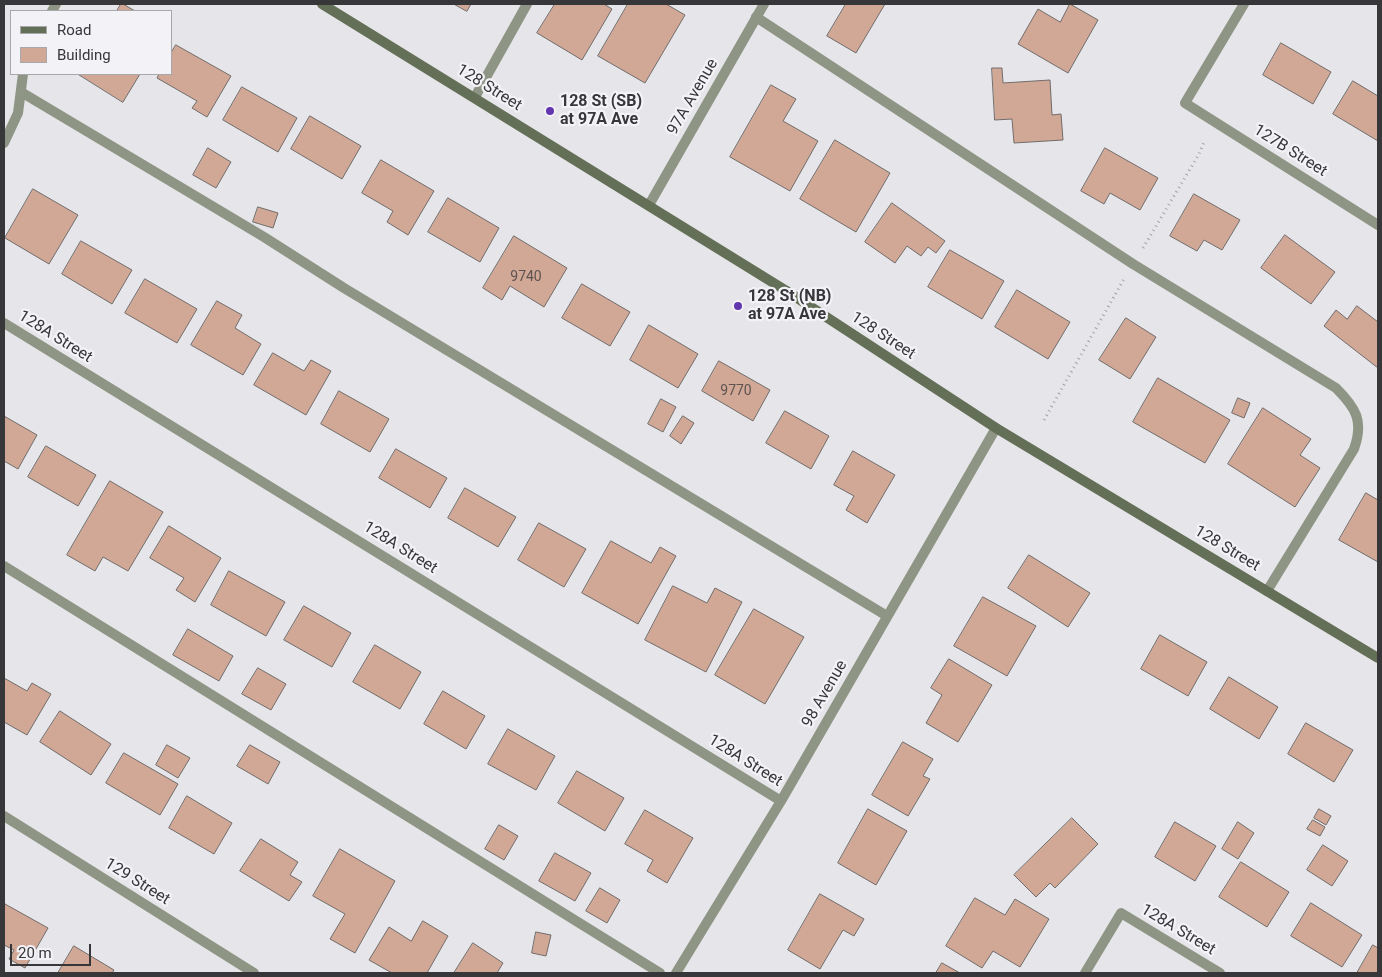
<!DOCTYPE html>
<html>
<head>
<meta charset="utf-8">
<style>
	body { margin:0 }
	#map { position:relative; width:1382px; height:977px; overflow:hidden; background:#e6e5e9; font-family:Roboto,sans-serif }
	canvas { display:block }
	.frame { position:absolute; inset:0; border:5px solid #373739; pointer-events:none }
	.legend { position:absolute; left:10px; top:10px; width:162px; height:65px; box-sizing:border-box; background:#f3f2f7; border:1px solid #a8a7ab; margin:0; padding:6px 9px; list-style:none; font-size:15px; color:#373739 }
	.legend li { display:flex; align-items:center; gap:10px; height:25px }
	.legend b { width:25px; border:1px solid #a8a7ab }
	.scale { position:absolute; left:10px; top:944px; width:81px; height:22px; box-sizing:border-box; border:2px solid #373739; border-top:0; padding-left:6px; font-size:15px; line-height:18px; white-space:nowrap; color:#373739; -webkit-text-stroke:4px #f3f2f7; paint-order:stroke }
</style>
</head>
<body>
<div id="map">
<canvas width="1382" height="977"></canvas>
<div class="frame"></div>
<ul class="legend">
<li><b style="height:6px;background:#646f57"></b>Road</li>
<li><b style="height:14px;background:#d1a796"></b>Building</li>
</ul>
<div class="scale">20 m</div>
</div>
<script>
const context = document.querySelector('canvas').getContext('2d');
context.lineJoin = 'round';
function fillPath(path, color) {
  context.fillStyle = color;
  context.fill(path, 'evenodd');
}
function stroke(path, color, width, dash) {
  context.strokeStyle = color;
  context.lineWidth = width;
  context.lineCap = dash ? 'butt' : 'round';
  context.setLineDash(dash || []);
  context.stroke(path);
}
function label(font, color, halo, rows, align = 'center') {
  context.font = font + ' Roboto,sans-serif';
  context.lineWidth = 4.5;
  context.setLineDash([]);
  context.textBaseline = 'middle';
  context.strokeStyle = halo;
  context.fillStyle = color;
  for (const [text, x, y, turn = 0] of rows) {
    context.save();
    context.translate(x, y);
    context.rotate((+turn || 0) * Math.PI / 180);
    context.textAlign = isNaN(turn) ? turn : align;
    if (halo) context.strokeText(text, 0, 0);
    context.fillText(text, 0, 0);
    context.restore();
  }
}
const building = new Path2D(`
	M 121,4 L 123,4 L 135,11 L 117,11 Z
	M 454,4 L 471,4 L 467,11 Z
	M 555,4 L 604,4 L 612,9 L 582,60 L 537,33 Z
	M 628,4 L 666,4 L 685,15 L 645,83 L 598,56 Z
	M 846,4 L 885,4 L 856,53 L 827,36 Z
	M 1070,4 L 1098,20 L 1068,73 L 1018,44 L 1038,9 L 1060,22 Z
	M 1281,43 L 1331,72 L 1313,104 L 1263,75 Z
	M 176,45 L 231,76 L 207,117 L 192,108 L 197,101 L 157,78 L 159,74 L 171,74 L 171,53 Z
	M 992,68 L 1002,68 L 1003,83 L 1050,80 L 1052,115 L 1061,114 L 1063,140 L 1014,143 L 1012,119 L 995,120 Z
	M 78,74 L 140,74 L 123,102 Z
	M 1353,81 L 1378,96 L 1378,141 L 1333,114 Z
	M 771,85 L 796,99 L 783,121 L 818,141 L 790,191 L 730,157 Z
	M 242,87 L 297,118 L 278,152 L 223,120 Z
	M 310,116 L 361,146 L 342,179 L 291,149 Z
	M 835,140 L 890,173 L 856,232 L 800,199 Z
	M 208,148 L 231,162 L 216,188 L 193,175 Z
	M 1105,148 L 1158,178 L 1140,210 L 1110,193 L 1104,204 L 1081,191 Z
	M 381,160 L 434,191 L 408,235 L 387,222 L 393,211 L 362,193 Z
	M 33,189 L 78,215 L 49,264 L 5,238 Z
	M 1194,194 L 1240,220 L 1222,250 L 1204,240 L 1197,251 L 1170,236 Z
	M 448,198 L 499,228 L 480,262 L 428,232 Z
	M 892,203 L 945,241 L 936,253 L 928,247 L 921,256 L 907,246 L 895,263 L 865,242 Z
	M 258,207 L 278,213 L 273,228 L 253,222 Z
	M 1285,235 L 1335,272 L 1311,304 L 1261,268 Z
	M 514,236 L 567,268 L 544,307 L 510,286 L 502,300 L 483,288 Z
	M 81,241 L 132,270 L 112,304 L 62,274 Z
	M 950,250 L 1004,281 L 982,319 L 928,287 Z
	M 145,279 L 197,309 L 177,343 L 125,313 Z
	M 582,284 L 630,312 L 610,346 L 562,318 Z
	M 1017,290 L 1070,322 L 1048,359 L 995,327 Z
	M 217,301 L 242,315 L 235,328 L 261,344 L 243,375 L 191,345 Z
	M 1357,306 L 1378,322 L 1378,368 L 1324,326 L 1336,310 L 1347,319 Z
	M 1126,318 L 1156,337 L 1130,379 L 1099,360 Z
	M 649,325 L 698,354 L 678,388 L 630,360 Z
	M 273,353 L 304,371 L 311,360 L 331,371 L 306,415 L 254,385 Z
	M 719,361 L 770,390 L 753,421 L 702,391 Z
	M 1158,378 L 1230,420 L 1205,463 L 1133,422 Z
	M 339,391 L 389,419 L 370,452 L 321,424 Z
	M 1238,398 L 1250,403 L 1244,418 L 1232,413 Z
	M 661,399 L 676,407 L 663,432 L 648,424 Z
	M 1263,408 L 1311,439 L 1300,455 L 1320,468 L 1295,507 L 1228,464 Z
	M 785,411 L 829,436 L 811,469 L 766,443 Z
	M 4,416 L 37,435 L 18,469 L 4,461 Z
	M 683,416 L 694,423 L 681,444 L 670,436 Z
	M 46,446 L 96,475 L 78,506 L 28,477 Z
	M 396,449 L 447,478 L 430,508 L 379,478 Z
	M 853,451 L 895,475 L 867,523 L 846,510 L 854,496 L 834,485 Z
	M 110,481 L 163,512 L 128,571 L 103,557 L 95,571 L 67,555 Z
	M 465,488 L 516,517 L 498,547 L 448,518 Z
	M 1366,493 L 1378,500 L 1378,562 L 1339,540 Z
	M 539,523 L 586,549 L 564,587 L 518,560 Z
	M 169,526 L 221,558 L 195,602 L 176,590 L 184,578 L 150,558 Z
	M 611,541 L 651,563 L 660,547 L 676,556 L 638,624 L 582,593 Z
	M 1029,555 L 1090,593 L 1068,627 L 1008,588 Z
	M 229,571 L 285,602 L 266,636 L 211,605 Z
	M 673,586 L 707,603 L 715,588 L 742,602 L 706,672 L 645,640 Z
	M 983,597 L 1036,626 L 1007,676 L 954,646 Z
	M 304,606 L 351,633 L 332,667 L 284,640 Z
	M 754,609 L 804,637 L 765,704 L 715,675 Z
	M 188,629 L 233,656 L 219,681 L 173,655 Z
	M 1160,635 L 1207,662 L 1188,696 L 1141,669 Z
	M 375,645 L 421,672 L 400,709 L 353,682 Z
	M 949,659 L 992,685 L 958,742 L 926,723 L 942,695 L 931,688 Z
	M 258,668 L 286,684 L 271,710 L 242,694 Z
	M 1229,677 L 1278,707 L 1259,739 L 1210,709 Z
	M 4,678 L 27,691 L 32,683 L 51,694 L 27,735 L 4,722 Z
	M 443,691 L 485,716 L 466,749 L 424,724 Z
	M 60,711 L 111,744 L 91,775 L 40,742 Z
	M 1306,723 L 1353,750 L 1334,782 L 1288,754 Z
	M 508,729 L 555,756 L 536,790 L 488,764 Z
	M 903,742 L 933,759 L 923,776 L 930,779 L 908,816 L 872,795 Z
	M 167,745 L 190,758 L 178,778 L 156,765 Z
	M 250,745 L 280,762 L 268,784 L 237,766 Z
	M 124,753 L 178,784 L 160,815 L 106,783 Z
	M 577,771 L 624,798 L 605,831 L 558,803 Z
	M 187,796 L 232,823 L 214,854 L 169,828 Z
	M 868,809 L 907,831 L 876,885 L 838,863 Z
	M 1319,809 L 1331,816 L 1326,825 L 1314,818 Z
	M 645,810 L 693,838 L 667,883 L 647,871 L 653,860 L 625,844 Z
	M 1072,818 L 1098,844 L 1055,888 L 1050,883 L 1036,897 L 1014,875 Z
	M 1313,820 L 1325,827 L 1320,836 L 1307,829 Z
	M 1175,822 L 1216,846 L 1195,881 L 1155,857 Z
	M 1238,822 L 1254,833 L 1238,859 L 1222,849 Z
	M 499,825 L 518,836 L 504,860 L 485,849 Z
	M 261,839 L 298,862 L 290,875 L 302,882 L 289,901 L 240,871 Z
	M 1323,845 L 1348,861 L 1332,886 L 1307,870 Z
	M 340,849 L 395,881 L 355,953 L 330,939 L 345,914 L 313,896 Z
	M 555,853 L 591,873 L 575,901 L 539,881 Z
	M 1241,862 L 1289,892 L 1267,927 L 1219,897 Z
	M 600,888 L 620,900 L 607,923 L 586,911 Z
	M 820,894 L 864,919 L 854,936 L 843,930 L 820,969 L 788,950 Z
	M 975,898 L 1005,915 L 1015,899 L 1049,919 L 1020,967 L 993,951 L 982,968 L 946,946 Z
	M 1311,903 L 1362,935 L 1342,967 L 1291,936 Z
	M 5,904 L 48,928 L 25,968 L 9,959 L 14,950 L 4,945 Z
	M 423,921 L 448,936 L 427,973 L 392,973 L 369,960 L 389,927 L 411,941 Z
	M 536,932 L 551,935 L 546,956 L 532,953 Z
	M 473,943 L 503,963 L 497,973 L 454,973 Z
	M 1373,945 L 1378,948 L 1378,973 L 1357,973 Z
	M 74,946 L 114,970 L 112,973 L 58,973 Z
	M 942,963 L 960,973 L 936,973 Z`);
fillPath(building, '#d1a796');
stroke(building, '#706c6b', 1);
stroke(new Path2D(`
	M 1143,248 L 1199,154 L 1205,140
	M 1044,420 L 1124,279`), '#a4a3a6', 3, [1, 4]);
stroke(new Path2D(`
	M 756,17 L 1133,264 L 1336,388 C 1356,408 1364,421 1354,449 L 1267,591
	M 21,92 L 264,237 L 344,288 L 887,616
	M 475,97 L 527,4
	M 4,566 L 660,973`), '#8e9585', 10);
stroke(new Path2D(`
	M 1244,4 L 1185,103 L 1378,225
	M 52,11 L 56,4
	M 4,143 L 18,113 L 23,74
	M 649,205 L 764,4
	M 4,323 L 781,801
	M 4,816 L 254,973
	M 676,973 L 781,801 L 996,428
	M 1085,973 L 1121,913 L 1220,973`), '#8e9585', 10);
stroke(new Path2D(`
	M 322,4 L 785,290 L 996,428 L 1378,658`), '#646f57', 10);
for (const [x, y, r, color] of [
	[550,111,5,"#6136ae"],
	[738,306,5,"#6136ae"]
]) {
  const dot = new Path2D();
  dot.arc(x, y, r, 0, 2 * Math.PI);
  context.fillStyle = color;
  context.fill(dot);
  stroke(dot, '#f3f2f7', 2);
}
label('14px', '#5e5350', null, [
	["9740",526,277],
	["9770",736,391]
]);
label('16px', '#373739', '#f3f2f7', [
	["128 Street",489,88,32],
	["97A Avenue",693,97,-60],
	["127B Street",1290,151,32],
	["128 Street",883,336,33],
	["128A Street",55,337,32],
	["128A Street",400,548,32],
	["128 Street",1227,549,31],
	["98 Avenue",825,694,-60],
	["128A Street",745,761,32],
	["129 Street",137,882,32],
	["128A Street",1178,930,31]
]);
label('bold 16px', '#373739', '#f3f2f7', [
	["128 St (SB)",560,102],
	["at 97A Ave",560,120],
	["128 St (NB)",748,297],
	["at 97A Ave",748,315]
], 'left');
</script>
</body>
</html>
